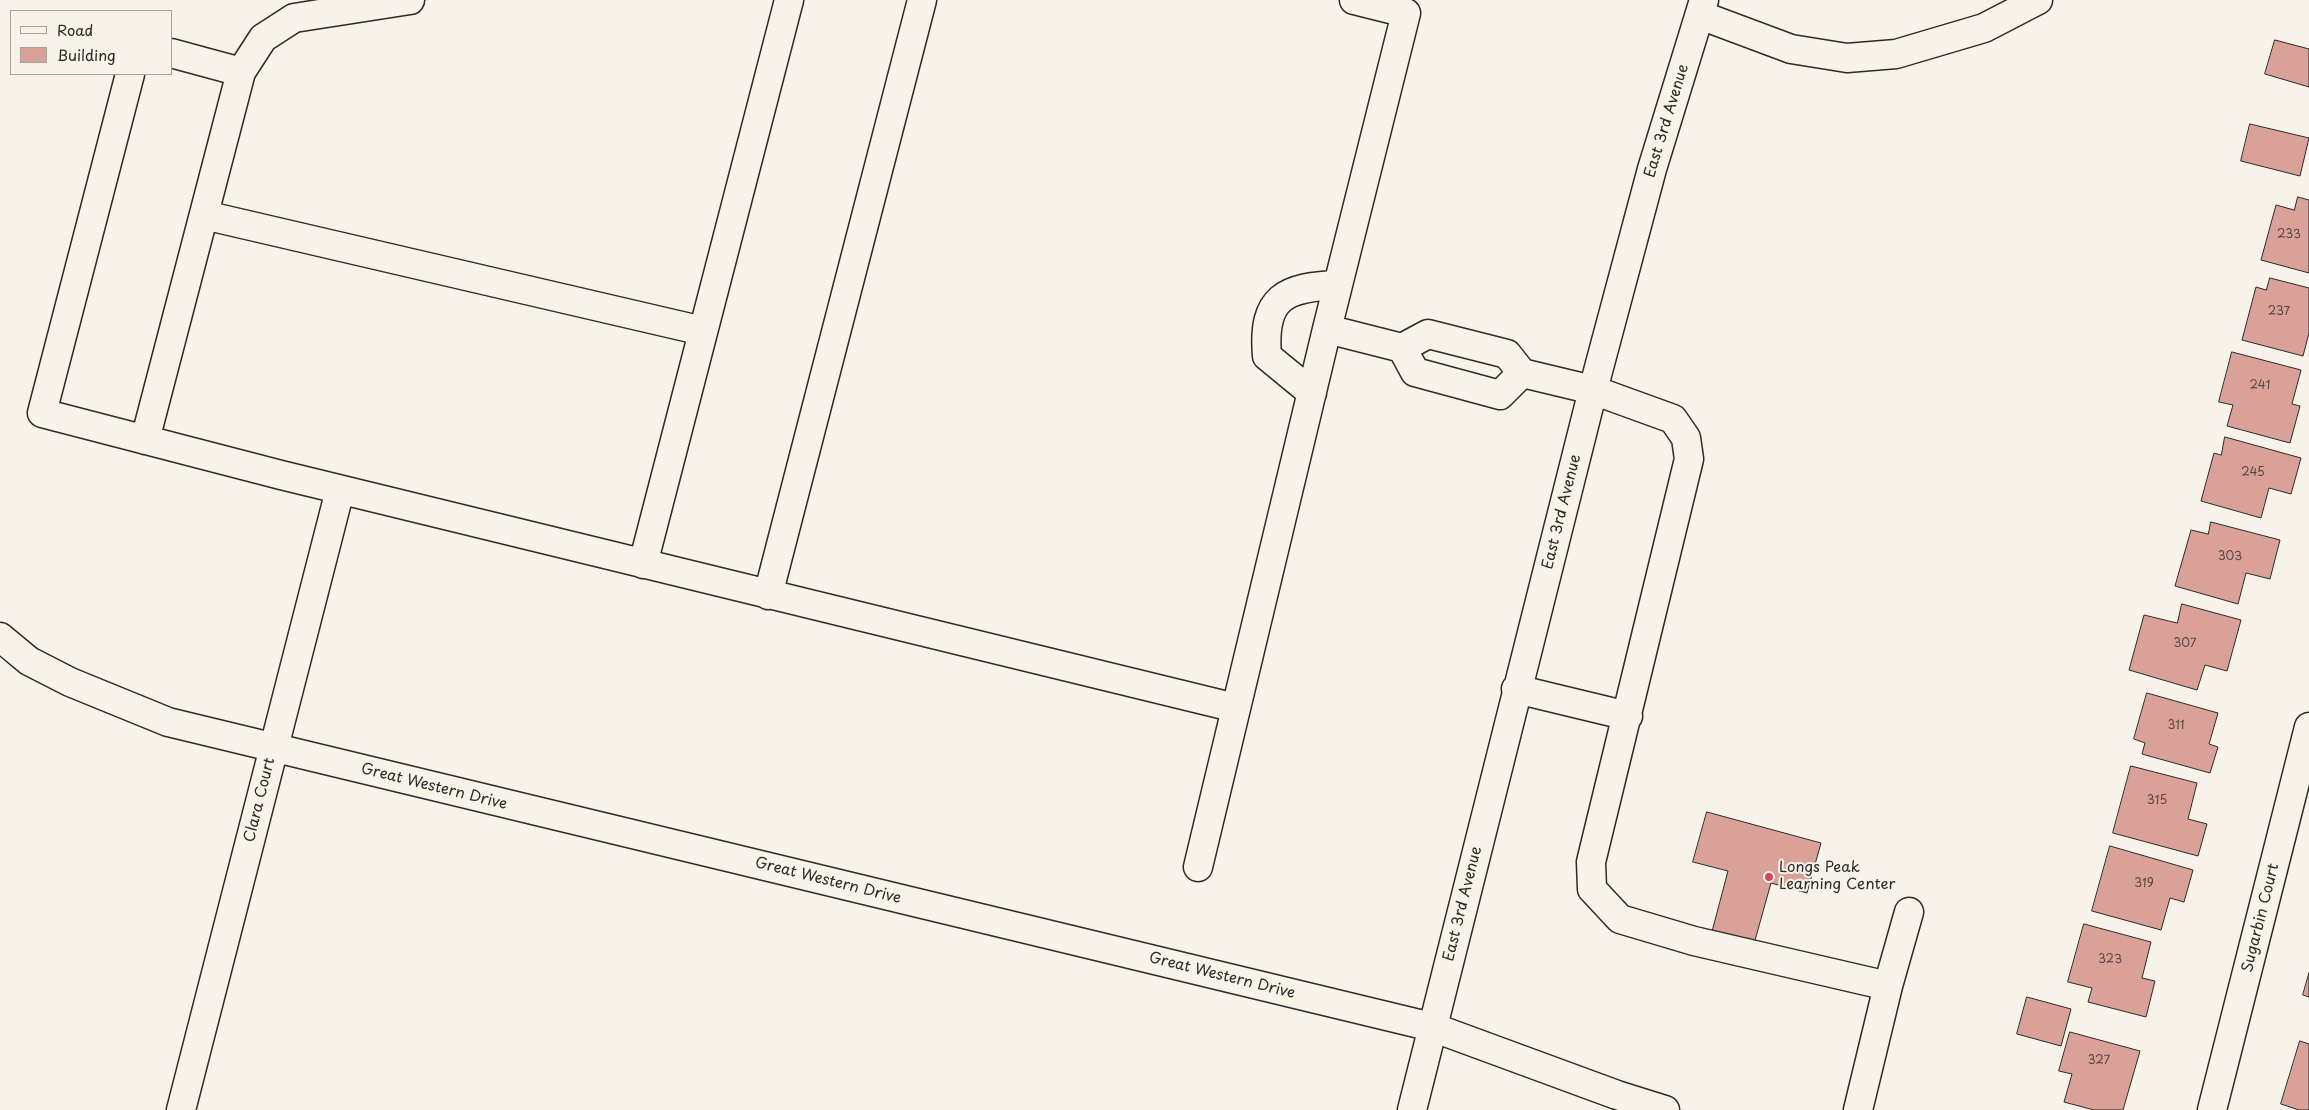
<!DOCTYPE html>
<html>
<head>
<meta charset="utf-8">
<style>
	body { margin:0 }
	#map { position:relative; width:2309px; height:1110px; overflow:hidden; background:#f7f3e8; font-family:"Playpen Sans",sans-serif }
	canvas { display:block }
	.legend { position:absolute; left:10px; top:10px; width:162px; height:65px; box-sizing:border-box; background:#f7f3e8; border:1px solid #a5a39c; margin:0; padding:6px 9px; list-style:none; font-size:15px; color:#2b2b2b }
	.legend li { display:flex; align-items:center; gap:10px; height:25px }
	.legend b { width:25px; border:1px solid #a5a39c }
</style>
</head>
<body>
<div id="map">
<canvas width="2309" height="1110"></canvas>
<ul class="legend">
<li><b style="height:6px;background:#f7f3e8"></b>Road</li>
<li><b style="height:14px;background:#daa199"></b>Building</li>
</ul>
</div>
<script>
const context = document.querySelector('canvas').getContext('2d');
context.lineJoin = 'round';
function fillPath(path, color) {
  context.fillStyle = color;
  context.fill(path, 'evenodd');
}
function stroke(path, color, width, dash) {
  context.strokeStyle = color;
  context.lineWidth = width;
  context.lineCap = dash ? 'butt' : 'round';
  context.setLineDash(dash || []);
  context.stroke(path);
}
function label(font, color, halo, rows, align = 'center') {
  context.font = font + ' "Playpen Sans",sans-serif';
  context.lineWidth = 4;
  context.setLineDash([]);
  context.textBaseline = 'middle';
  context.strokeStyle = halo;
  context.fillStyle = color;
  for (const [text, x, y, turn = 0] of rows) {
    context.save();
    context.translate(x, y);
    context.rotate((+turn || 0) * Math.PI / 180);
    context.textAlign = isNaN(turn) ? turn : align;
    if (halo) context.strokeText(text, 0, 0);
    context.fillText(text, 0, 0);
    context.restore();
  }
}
const building = new Path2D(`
	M 2275,40 L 2309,49 L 2309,87 L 2265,74 Z
	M 2250,124 L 2309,138 L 2300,176 L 2241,161 Z
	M 2298,197 L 2309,200 L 2309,273 L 2261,260 L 2276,205 L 2294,210 Z
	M 2270,278 L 2309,288 L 2309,333 L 2303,356 L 2242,340 L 2256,287 L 2266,290 Z
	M 2232,352 L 2301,370 L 2292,404 L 2300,406 L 2290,443 L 2227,426 L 2233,405 L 2219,402 Z
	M 2225,437 L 2301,458 L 2291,494 L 2269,488 L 2261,518 L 2201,501 L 2214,453 L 2221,455 Z
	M 2211,522 L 2280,540 L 2270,579 L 2246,573 L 2238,604 L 2175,586 L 2191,530 L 2208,534 Z
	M 2182,604 L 2241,620 L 2227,671 L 2205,665 L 2197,690 L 2129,670 L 2144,615 L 2177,623 Z
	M 2147,693 L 2218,713 L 2209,744 L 2218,747 L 2210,773 L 2142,754 L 2145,743 L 2134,739 Z
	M 2131,766 L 2197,783 L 2188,819 L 2207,824 L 2198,856 L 2113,833 Z
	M 1707,812 L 1821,843 L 1807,893 L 1771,883 L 1752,951 L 1710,939 L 1728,871 L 1693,862 Z
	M 2110,846 L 2193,870 L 2184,902 L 2170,898 L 2161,930 L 2092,911 Z
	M 2084,924 L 2151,942 L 2142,978 L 2155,981 L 2146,1017 L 2088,1002 L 2092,988 L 2068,982 Z
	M 2309,973 L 2309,997 L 2303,995 Z
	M 2027,997 L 2071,1009 L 2061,1046 L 2017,1034 Z
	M 2070,1032 L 2140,1051 L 2123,1110 L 2094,1110 L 2064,1102 L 2072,1074 L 2059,1071 Z
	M 2300,1041 L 2309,1044 L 2309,1110 L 2299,1110 L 2281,1104 Z`);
fillPath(building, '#daa199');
stroke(building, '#2b2b2b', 1);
const minor = new Path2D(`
	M 1700,15 L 1791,49 L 1847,58 L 1896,54 L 1984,28 L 2038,0
	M 171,53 L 241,72 L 263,38 L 294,18 L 410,0
	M 130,74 L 42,413 L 281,475 L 1236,708
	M 204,215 L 703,331
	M 1327,329 L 1406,13 L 1354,0
	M 1402,348 L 1415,372 L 1500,395 L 1522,373
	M 1312,393 L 1267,356 C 1262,297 1285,287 1338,285
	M 145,440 L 241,72
	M 643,564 L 789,0
	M 768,595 L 922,0
	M 0,637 L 29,661 L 70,682 L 168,722 L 1432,1027 L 1617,1095 L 1665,1110
	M 1516,689 L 1628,716
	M 1198,867 L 1327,329 L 1402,348 L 1428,334 L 1507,354 L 1522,373 L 1593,390 L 1673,419 L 1686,438 L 1689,459 L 1591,862 L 1592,889 L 1620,919 L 1694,941 L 1888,986
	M 181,1110 L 340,490
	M 1412,1110 L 1593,390 L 1652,169 L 1704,0
	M 1858,1110 L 1888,986 L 1909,912
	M 2212,1110 L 2309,727`);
stroke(minor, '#2b2b2b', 31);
stroke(minor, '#f7f3e8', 28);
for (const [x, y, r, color] of [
	[1769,877,5,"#d1495b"]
]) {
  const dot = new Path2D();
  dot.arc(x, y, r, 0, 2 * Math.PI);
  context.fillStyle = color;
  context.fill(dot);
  stroke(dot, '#f7f3e8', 2);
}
label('12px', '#574846', null, [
	["233",2289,235],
	["237",2279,312],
	["241",2260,386],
	["245",2253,473],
	["303",2230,557],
	["307",2185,644],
	["311",2176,726],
	["315",2157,801],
	["319",2144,884],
	["323",2110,960],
	["327",2099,1061]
]);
label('15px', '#2b2b2b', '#f7f3e8', [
	["East 3rd Avenue",1667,121,-73],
	["East 3rd Avenue",1562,512,-76],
	["Great Western Drive",434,787,14],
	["Clara Court",260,800,-76],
	["Great Western Drive",828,881,14],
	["East 3rd Avenue",1463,904,-76],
	["Sugarbin Court",2261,918,-76],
	["Great Western Drive",1222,976,14]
]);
label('15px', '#2b2b2b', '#f7f3e8', [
	["Longs Peak",1779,868],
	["Learning Center",1779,885]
], 'left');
</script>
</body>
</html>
